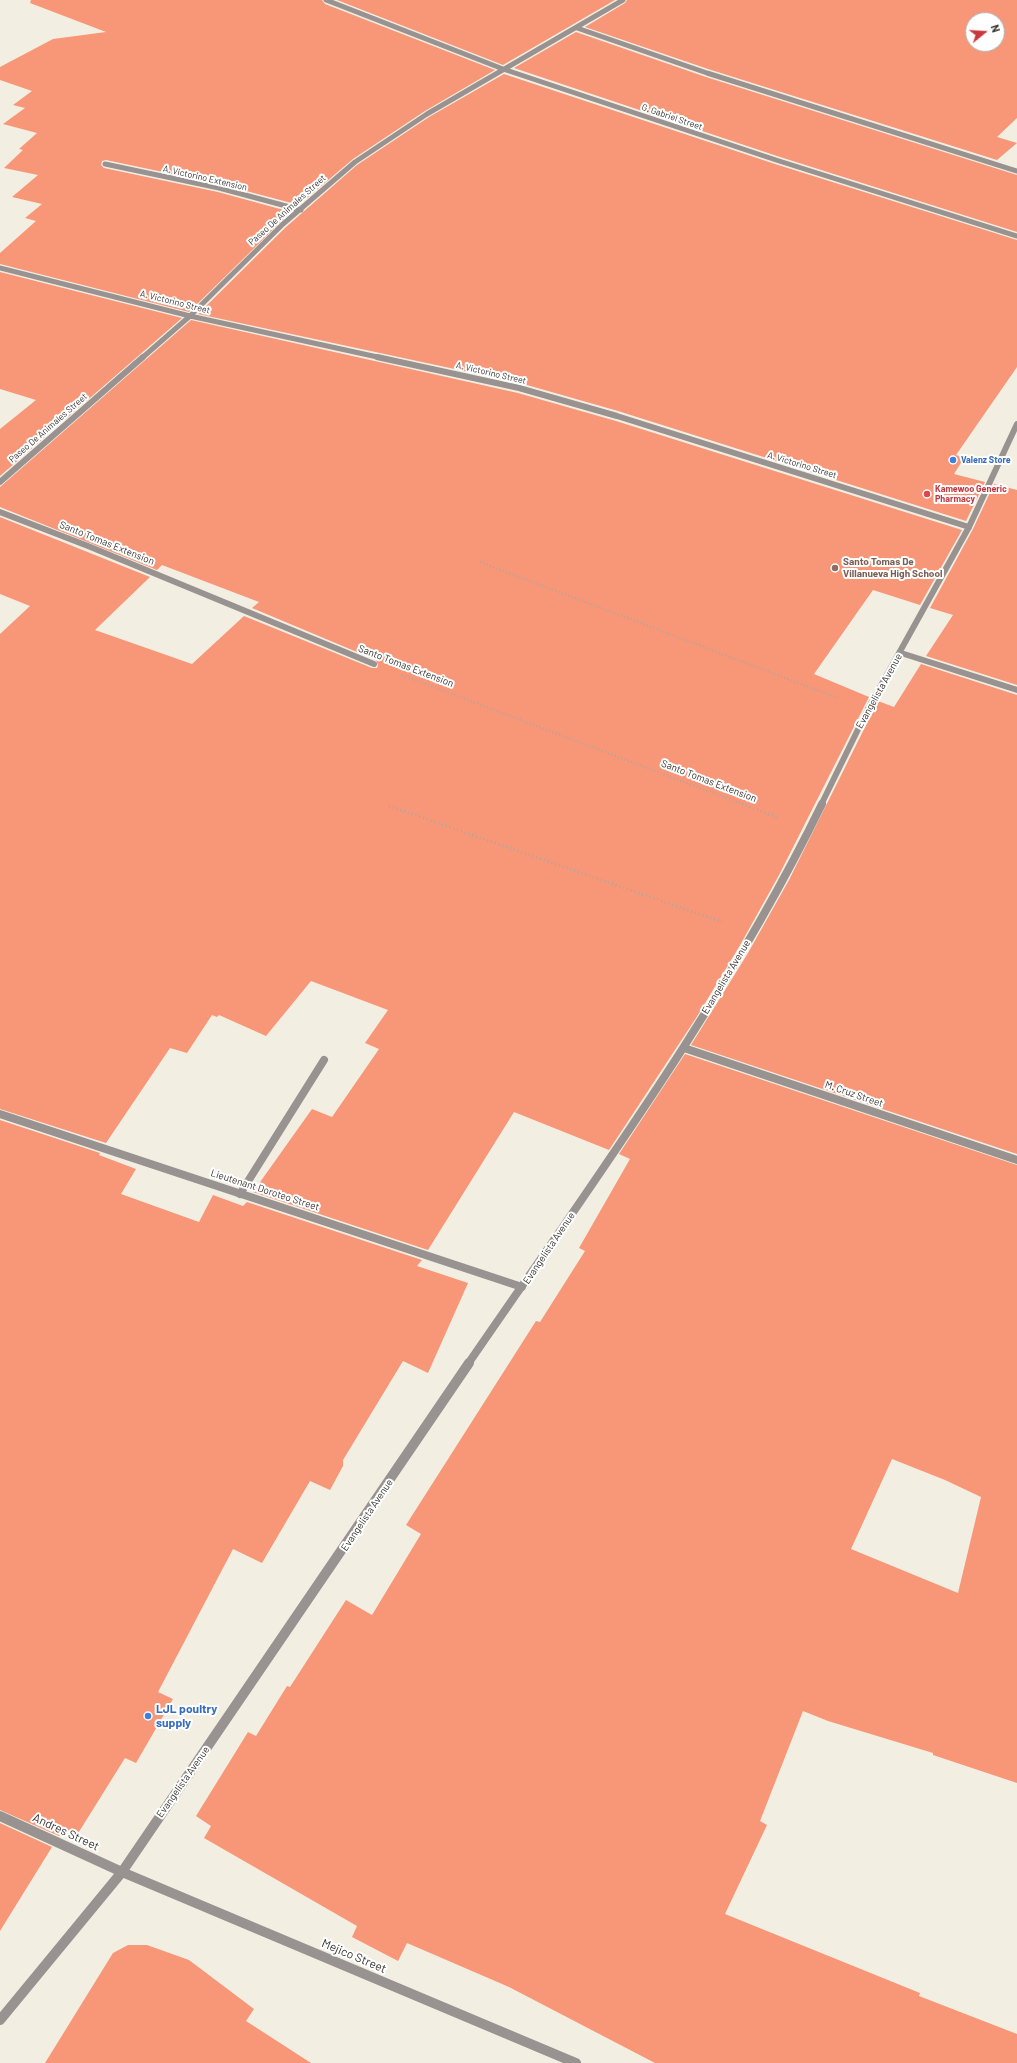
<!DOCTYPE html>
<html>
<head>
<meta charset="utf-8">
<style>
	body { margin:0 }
	#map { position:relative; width:1017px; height:2063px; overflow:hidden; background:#f3eee2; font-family:Barlow,sans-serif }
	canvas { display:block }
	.north { position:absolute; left:965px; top:12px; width:40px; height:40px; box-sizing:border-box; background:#fff; border:1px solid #afafad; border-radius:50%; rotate:72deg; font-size:11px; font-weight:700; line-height:16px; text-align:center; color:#383631 }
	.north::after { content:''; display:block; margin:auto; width:14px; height:18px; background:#c8393f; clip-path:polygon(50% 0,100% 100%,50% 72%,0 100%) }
</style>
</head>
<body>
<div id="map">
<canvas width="1017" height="2063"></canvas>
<div class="north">N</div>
</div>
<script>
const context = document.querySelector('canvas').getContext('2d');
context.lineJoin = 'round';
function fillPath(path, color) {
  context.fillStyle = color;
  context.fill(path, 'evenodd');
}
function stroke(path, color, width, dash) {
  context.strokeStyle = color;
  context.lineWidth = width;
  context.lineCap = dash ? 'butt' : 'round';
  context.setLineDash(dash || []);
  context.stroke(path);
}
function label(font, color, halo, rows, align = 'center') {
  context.font = font + ' Barlow,sans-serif';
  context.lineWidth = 4;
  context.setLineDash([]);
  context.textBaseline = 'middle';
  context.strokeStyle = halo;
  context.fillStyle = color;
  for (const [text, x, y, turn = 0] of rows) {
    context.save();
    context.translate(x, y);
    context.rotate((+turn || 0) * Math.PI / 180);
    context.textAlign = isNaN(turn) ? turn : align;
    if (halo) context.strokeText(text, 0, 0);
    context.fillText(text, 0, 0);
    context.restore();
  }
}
fillPath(new Path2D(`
	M 31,0 L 322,0 L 325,4 L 495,70 L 425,111 L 353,159 L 299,205 L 220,184 L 106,160 L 102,161 L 101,165 L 104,168 L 218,192 L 291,212 L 189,312 L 0,264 L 0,253 L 36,221 L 25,218 L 42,204 L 12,197 L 38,175 L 4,168 L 23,150 L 19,149 L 37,133 L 3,124 L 25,108 L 13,105 L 32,91 L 0,80 L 0,67 L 53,39 L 106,32 L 30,3 Z
	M 337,0 L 615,0 L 503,65 Z
	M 627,0 L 1017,0 L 1017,118 L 997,137 L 1017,143 L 997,160 L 708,69 L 585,27 L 625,3 ZM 973,20 L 997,20 L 997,44 L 973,44 Z
	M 576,32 L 706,77 L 1017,175 L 1017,232 L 777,156 L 514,68 Z
	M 504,74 L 775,164 L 1017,240 L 1017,367 L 956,455 L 964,458 L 954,474 L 985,482 L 966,521 L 618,411 L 520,383 L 198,314 L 286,227 L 357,165 L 429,117 Z
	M 0,272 L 182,318 L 0,476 L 0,429 L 36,400 L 0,389 Z
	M 191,320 L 518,393 L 616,421 L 962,530 L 920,605 L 873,590 L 814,674 L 869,697 L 779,875 L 739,947 L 696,1018 L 609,1150 L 514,1112 L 428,1250 L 253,1192 L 312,1109 L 332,1117 L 379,1049 L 365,1043 L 388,1010 L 311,981 L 266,1036 L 219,1015 L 217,1017 L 212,1015 L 187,1053 L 170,1048 L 106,1143 L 0,1109 L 0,634 L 30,606 L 0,594 L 0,517 L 150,577 L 95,630 L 192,664 L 244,616 L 372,668 L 377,668 L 378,665 L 376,660 L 252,608 L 259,602 L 162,565 L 157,570 L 0,507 L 0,487 Z
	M 994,484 L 1017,490 L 1017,685 L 926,656 L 953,615 L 930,608 L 973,529 Z
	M 921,664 L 1017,695 L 1017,1154 L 691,1045 L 748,953 L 789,880 L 878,701 L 894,707 Z
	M 685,1054 L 1017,1165 L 1017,1783 L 933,1755 L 933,1753 L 828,1721 L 803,1711 L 760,1821 L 767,1825 L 725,1914 L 920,1993 L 919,1996 L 1017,2034 L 1017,2063 L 655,2063 L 509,1987 L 407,1943 L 398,1961 L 352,1937 L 357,1926 L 204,1838 L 211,1826 L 196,1816 L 248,1732 L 256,1736 L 287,1686 L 290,1687 L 346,1600 L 372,1615 L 421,1534 L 406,1525 L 536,1321 L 540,1322 L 585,1251 L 579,1248 L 630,1159 L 619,1154 ZM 892,1459 L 945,1480 L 981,1497 L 958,1593 L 851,1549 Z
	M 0,1120 L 100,1153 L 99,1155 L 136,1169 L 121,1194 L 199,1222 L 213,1195 L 243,1206 L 247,1202 L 422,1260 L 417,1266 L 468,1283 L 428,1373 L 403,1361 L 343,1460 L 343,1466 L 330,1490 L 310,1481 L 262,1563 L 233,1549 L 158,1692 L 173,1699 L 136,1763 L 125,1758 L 77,1835 L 64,1828 L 59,1836 L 0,1810 Z
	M 0,1823 L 52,1847 L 0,1931 Z
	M 128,1945 L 147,1945 L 189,1960 L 254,2009 L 246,2021 L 311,2063 L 45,2063 L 113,1953 Z`), '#f89678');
stroke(new Path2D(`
	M 480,562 L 838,698
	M 402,675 L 745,805`), '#aca89f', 2, [1, 2.5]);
stroke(new Path2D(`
	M 742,804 L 779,818
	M 389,806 L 722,922`), '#aca89f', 2.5, [1, 3]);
stroke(new Path2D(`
	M 577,28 L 707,73 L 1017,171`), '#989291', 5);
stroke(new Path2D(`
	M 240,1194 L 324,1060`), '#989291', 8);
stroke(new Path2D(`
	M 326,0 L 503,69 L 776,160 L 1017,236
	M 105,164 L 219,188 L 301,210
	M 0,268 L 190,316 L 382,358
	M 142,358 L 190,316 L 283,224 L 355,162 L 427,114 L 623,0`), '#989291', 5);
stroke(new Path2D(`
	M 377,357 L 519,388 L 617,416 L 969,527
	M 0,482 L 143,357
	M 0,512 L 88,546 L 374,664`), '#989291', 6);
stroke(new Path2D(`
	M 684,1048 L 1017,1160
	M 0,1114 L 522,1287`), '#989291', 8);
stroke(new Path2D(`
	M 0,1816 L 122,1872`), '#989291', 10);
stroke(new Path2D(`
	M 901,653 L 1017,690
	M 821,805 L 868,709 L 969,527 L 1017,424`), '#989291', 6);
stroke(new Path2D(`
	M 468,1364 C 593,1182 725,1003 822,804`), '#989291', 8);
stroke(new Path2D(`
	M 122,1872 L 576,2063
	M 0,2020 L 122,1872 L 469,1363`), '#989291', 10);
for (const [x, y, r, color] of [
	[953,460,4,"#3f7fe0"],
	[927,494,4,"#e0444e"],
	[835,568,4,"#8d6e63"],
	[148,1716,4,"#3f7fe0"]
]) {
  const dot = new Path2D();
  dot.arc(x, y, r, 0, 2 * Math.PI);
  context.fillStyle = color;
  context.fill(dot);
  stroke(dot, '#fff', 1.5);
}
label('9px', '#383631', '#fff', [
	["G. Gabriel Street",672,117,19],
	["A. Victorino Extension",205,178,13],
	["Paseo De Animales Street",287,210,-42],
	["A. Victorino Street",175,302,14],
	["A. Victorino Street",491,373,13],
	["Paseo De Animales Street",48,428,-41],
	["A. Victorino Street",802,465,17]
]);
label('bold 9px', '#366cbe', '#fff', [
	["Valenz Store",961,460]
], 'left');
label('bold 9px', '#be3a42', '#fff', [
	["Kamewoo Generic",935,489],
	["Pharmacy",935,499]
], 'left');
label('10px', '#383631', '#fff', [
	["Santo Tomas Extension",107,543,22],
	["Santo Tomas Extension",406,666,21],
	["Evangelista Avenue",879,691,-61],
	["Santo Tomas Extension",709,781,21],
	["Evangelista Avenue",726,977,-59],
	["M. Cruz Street",854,1094,19],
	["Lieutenant Doroteo Street",265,1190,18],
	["Evangelista Avenue",549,1248,-56],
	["Evangelista Avenue",367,1515,-56],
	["Evangelista Avenue",183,1782,-55]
]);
label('bold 10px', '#785e54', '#fff', [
	["Santo Tomas De",843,562],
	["Villanueva High School",843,574]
], 'left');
label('bold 12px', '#366cbe', '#fff', [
	["LJL poultry",156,1709],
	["supply",156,1723]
], 'left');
label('12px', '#383631', '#fff', [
	["Andres Street",66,1832,25],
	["Mejico Street",354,1956,23]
]);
</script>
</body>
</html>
